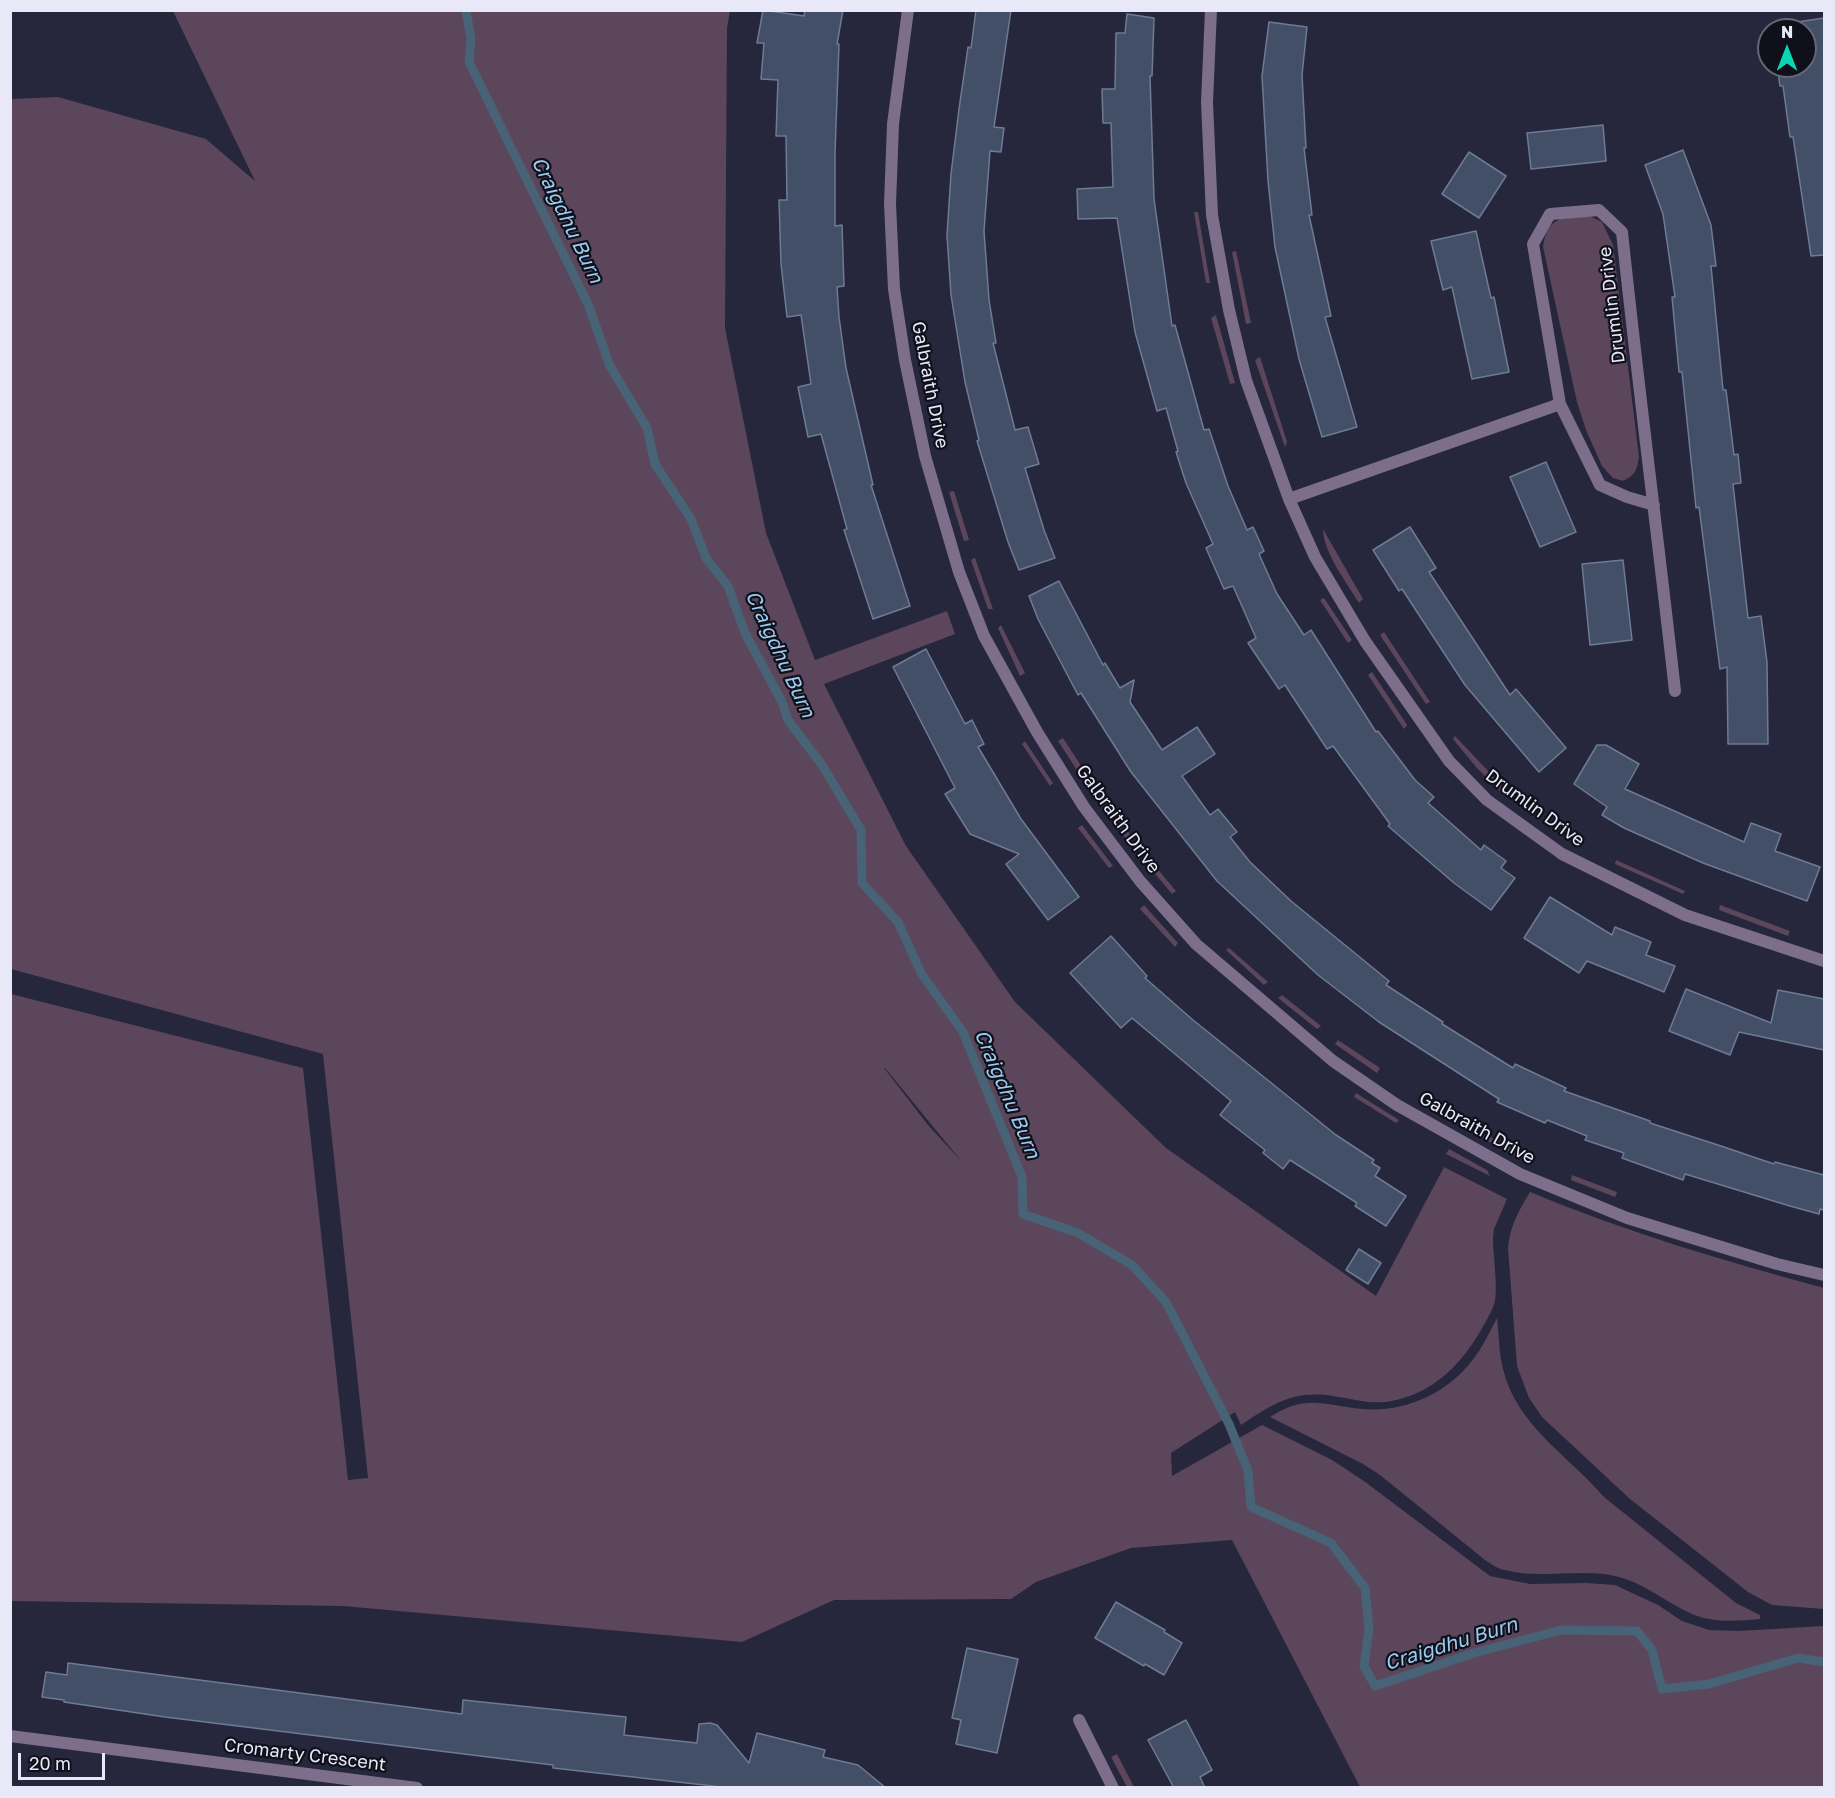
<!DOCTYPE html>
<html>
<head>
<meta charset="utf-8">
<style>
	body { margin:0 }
	#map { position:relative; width:1835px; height:1798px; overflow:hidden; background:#26263d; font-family:"Golos Text",sans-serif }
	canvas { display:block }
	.frame { position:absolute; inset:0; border:12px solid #e8e8f8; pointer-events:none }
	.north { position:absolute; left:1757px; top:18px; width:60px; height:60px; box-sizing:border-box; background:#10101a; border:2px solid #666673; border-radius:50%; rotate:0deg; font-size:16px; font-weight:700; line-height:24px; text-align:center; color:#e8e8f8 }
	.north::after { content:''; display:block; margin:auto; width:21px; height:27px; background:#0ad5b5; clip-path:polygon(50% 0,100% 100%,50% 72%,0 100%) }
	.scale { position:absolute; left:18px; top:1753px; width:87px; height:27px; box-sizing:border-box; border:3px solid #e8e8f8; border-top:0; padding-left:8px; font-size:18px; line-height:21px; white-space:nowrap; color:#e8e8f8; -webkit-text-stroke:4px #10101a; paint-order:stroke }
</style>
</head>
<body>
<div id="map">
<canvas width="1835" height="1798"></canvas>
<div class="frame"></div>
<div class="north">N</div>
<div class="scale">20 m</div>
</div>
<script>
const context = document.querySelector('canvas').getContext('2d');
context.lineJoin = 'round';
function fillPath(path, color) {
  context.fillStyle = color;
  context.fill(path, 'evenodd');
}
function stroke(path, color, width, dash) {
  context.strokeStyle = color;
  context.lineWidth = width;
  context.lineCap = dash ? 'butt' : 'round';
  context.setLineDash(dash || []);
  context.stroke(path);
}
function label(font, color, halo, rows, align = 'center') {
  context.font = font + ' "Golos Text",sans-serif';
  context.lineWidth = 4.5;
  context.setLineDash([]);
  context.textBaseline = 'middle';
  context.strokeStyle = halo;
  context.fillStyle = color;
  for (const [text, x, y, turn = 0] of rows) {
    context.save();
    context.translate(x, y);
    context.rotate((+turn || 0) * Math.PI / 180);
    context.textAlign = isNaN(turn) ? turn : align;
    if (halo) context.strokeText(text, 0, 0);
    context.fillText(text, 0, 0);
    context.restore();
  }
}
fillPath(new Path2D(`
	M 173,11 L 730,11 L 727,28 L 725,328 L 766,533 L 815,660 L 947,611 L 955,634 L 824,684 L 906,846 L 1015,1002 L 1166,1148 L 1376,1296 L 1444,1167 L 1507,1199 L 1494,1229 L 1493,1238 C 1493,1254 1498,1286 1495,1301 C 1492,1312 1486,1321 1481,1330 C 1461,1365 1433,1393 1392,1401 C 1372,1405 1353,1399 1333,1396 C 1293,1390 1273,1404 1241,1425 L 1235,1412 L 1171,1453 L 1172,1476 L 1262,1425 L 1332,1460 L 1364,1481 L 1490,1576 L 1530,1584 L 1586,1583 L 1615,1585 L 1658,1605 L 1682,1621 L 1709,1630 L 1738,1631 L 1824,1626 L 1824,1787 L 1360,1787 L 1232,1540 L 1131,1548 L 1036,1582 L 1011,1599 L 834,1600 L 742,1642 L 343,1606 L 11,1601 L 11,994 L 303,1068 L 348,1480 L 368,1478 L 323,1054 L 11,969 L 11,99 L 58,97 L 206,139 L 255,181 ZM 884,1068 L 885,1068 L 962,1162 L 928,1125 Z
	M 1194,212 L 1198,212 L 1210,283 L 1206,283 Z
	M 1585,214 L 1602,222 L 1613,245 L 1639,457 C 1637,471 1635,475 1623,481 L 1613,478 L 1602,466 L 1586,430 L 1577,402 L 1543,247 C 1547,219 1560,217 1585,214 Z
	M 1236,251 L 1251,323 L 1246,324 L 1232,252 Z
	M 1216,315 L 1235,383 L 1230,384 L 1211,318 Z
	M 1260,357 L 1287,442 L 1285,447 L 1255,360 Z
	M 954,491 L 969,540 L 964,541 L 949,492 Z
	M 1323,529 L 1363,599 L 1359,603 C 1347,583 1323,552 1323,529 Z
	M 974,558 L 975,558 L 993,609 L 988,609 L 971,560 Z
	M 1324,598 L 1352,640 L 1348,643 L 1320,600 Z
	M 1001,625 L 1025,673 L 1020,676 L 998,628 Z
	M 1384,632 L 1430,702 L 1426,704 L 1380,635 Z
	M 1372,672 L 1407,725 L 1404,729 L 1368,675 Z
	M 1455,736 L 1507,791 L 1504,795 L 1476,767 L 1453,739 Z
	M 1063,738 L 1091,781 L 1086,784 L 1058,741 Z
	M 1025,741 L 1053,783 L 1050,786 L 1022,744 Z
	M 1102,797 L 1132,837 L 1127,840 L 1097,800 Z
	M 1082,825 L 1113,866 L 1109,868 L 1078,828 Z
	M 1145,854 L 1176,891 L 1172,894 L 1141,857 Z
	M 1616,860 L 1685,891 L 1683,894 L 1615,864 Z
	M 1144,905 L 1178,943 L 1175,947 L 1140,909 Z
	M 1720,905 L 1790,931 L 1788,936 L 1719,910 Z
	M 1229,948 L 1268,982 L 1264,985 L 1226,950 Z
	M 1282,995 L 1321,1026 L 1317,1029 L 1278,998 Z
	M 1338,1040 L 1380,1068 L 1377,1073 L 1335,1044 Z
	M 1356,1093 L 1399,1120 L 1396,1123 L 1354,1097 Z
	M 1482,1133 L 1527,1155 L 1522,1159 L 1480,1137 Z
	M 1449,1149 L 1487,1170 L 1490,1176 L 1446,1154 Z
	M 1572,1175 L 1617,1192 L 1615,1197 L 1571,1180 Z
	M 1530,1192 C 1626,1232 1724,1261 1824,1288 L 1824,1609 L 1772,1605 L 1748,1592 L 1630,1499 L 1542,1417 L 1529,1398 L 1517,1366 L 1508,1248 C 1510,1226 1519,1210 1530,1192 Z
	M 1497,1318 C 1499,1335 1499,1353 1503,1369 C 1517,1426 1568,1455 1604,1497 L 1736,1603 L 1760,1615 L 1760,1619 C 1738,1621 1713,1623 1692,1614 C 1667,1603 1646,1584 1619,1577 C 1582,1567 1542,1580 1505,1570 C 1498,1569 1491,1564 1485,1560 L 1380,1475 L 1363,1464 L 1270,1417 C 1302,1396 1319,1403 1353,1408 C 1398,1415 1443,1397 1471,1362 C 1482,1349 1489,1333 1497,1318 Z
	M 1117,1754 L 1134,1787 L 1127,1787 L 1111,1757 Z`), '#5c465b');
stroke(new Path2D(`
	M 466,10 L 471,39 L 469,62 L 588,304 L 610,366 L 647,428 L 655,464 L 691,519 L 706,558 L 728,586 L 745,633 L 782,702 L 788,720 L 822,765 L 861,830 L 862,883 L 898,922 L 921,973 L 963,1032 L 1022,1177 L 1023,1214 L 1078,1233 L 1132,1265 L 1166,1302 L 1229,1424 L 1248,1471 L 1251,1507 L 1331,1543 L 1365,1588 L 1369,1629 L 1364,1666 L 1375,1686 L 1474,1653 L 1561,1630 L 1637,1631 L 1652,1650 L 1662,1689 L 1709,1684 L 1798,1658 L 1824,1662`), '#486276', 9);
const building = new Path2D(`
	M 763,10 L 804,16 L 805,10 L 843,10 L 837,44 L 839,44 L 835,153 L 835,226 L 842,225 L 844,286 L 837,287 L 839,317 L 846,368 L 873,485 L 871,485 L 910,606 L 873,619 L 844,530 L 847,529 L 821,434 L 808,437 L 798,387 L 811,384 L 801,315 L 787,317 L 781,264 L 779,200 L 787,200 L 786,136 L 776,136 L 778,80 L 761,79 L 764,43 L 757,43 Z
	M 976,10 L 1011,10 L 994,127 L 1004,128 L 1001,152 L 990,151 L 984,231 L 989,300 L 996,343 L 993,343 L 1015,430 L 1028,427 L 1039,464 L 1025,468 L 1044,530 L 1055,558 L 1019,570 L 1008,542 L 977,441 L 979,440 L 965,382 L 951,295 L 947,235 L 951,174 L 959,109 L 968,47 L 971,48 Z
	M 1127,14 L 1154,18 L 1152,76 L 1150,76 L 1154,199 L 1172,326 L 1175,325 L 1204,430 L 1209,429 L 1228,486 L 1247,530 L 1253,527 L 1264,551 L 1259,554 L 1277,594 L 1304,635 L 1311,630 L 1376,732 L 1378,731 L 1415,780 L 1434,797 L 1428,803 L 1481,850 L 1484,845 L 1506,861 L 1501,868 L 1515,878 L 1491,910 L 1454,883 L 1388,826 L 1390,824 L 1333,746 L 1327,749 L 1285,685 L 1279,689 L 1248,643 L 1256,638 L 1233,586 L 1224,589 L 1206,548 L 1213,544 L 1186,483 L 1176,452 L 1178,451 L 1166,408 L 1157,411 L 1135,332 L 1117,218 L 1078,219 L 1077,189 L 1113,187 L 1111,123 L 1103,123 L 1102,89 L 1115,89 L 1116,33 L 1125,33 Z
	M 1824,18 L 1824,255 L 1811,256 L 1793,137 L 1790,137 L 1783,86 L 1780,86 L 1777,66 L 1805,66 L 1805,30 L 1771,30 L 1771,26 Z
	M 1269,22 L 1307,27 L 1302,75 L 1306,148 L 1304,148 L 1312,215 L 1309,215 L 1331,316 L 1325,317 L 1357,427 L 1322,437 L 1299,359 L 1275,247 L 1268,181 L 1262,76 Z
	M 1603,125 L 1606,161 L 1531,169 L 1527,133 Z
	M 1683,150 L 1711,225 L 1716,266 L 1711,266 L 1723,390 L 1726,390 L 1734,455 L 1738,454 L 1741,483 L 1733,484 L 1748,618 L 1761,616 L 1767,662 L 1768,744 L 1728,744 L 1727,667 L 1720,669 L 1699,507 L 1696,508 L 1682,372 L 1679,372 L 1672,297 L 1675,297 L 1663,214 L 1645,165 Z
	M 1469,152 L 1506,176 L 1479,218 L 1442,194 Z
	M 1476,231 L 1491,298 L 1494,297 L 1509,372 L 1472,379 L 1452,287 L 1443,290 L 1431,241 Z
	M 1546,462 L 1576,532 L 1540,547 L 1510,477 Z
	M 1410,527 L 1436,568 L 1429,572 L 1510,695 L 1516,689 L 1566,748 L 1539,772 L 1465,685 L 1402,589 L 1399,591 L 1373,550 Z
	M 1623,560 L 1632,640 L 1590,645 L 1582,564 Z
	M 1059,581 L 1103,665 L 1105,663 L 1120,688 L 1134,680 L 1130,702 L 1162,750 L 1197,727 L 1215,754 L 1182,776 L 1210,815 L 1218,809 L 1237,832 L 1230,837 L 1250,862 L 1291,901 L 1389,981 L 1386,985 L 1443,1022 L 1442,1024 L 1513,1068 L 1515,1064 L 1566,1088 L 1564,1091 L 1650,1121 L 1650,1123 L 1724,1147 L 1774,1164 L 1775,1162 L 1824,1175 L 1824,1210 L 1820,1209 L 1819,1214 L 1790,1206 L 1685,1174 L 1683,1180 L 1622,1158 L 1624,1153 L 1585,1140 L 1587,1136 L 1547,1120 L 1545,1123 L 1497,1102 L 1499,1099 L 1379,1022 L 1318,975 L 1217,881 L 1131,772 L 1081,693 L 1078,695 L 1038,619 L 1029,596 Z
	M 926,649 L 965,724 L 972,720 L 984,744 L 978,747 L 1021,819 L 1079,897 L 1048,920 L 1006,864 L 1019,854 L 970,834 L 945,794 L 955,788 L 893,667 Z
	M 1597,745 L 1606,745 L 1639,764 L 1625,789 L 1744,842 L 1751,823 L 1781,834 L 1775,851 L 1820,867 L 1807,901 L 1703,863 L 1624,828 L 1602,815 L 1607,807 L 1574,784 Z
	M 1550,897 L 1612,935 L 1615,927 L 1651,942 L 1646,955 L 1675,966 L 1664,992 L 1587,961 L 1579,973 L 1524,938 Z
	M 1111,936 L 1147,976 L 1145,978 L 1193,1020 L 1336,1135 L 1374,1160 L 1372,1163 L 1380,1168 L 1375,1176 L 1406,1196 L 1386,1226 L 1355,1206 L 1357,1203 L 1290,1160 L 1283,1169 L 1263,1153 L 1265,1150 L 1220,1115 L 1231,1101 L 1132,1018 L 1121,1028 L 1070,973 Z
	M 1686,989 L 1771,1023 L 1778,990 L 1824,999 L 1824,1050 L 1739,1032 L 1730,1055 L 1669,1031 Z
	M 1359,1249 L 1381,1263 L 1368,1284 L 1346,1270 Z
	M 1116,1602 L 1165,1630 L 1164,1632 L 1182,1643 L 1164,1675 L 1145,1664 L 1144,1666 L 1095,1638 Z
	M 967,1648 L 1018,1659 L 997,1753 L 956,1744 L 961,1720 L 952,1718 Z
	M 68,1663 L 462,1714 L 463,1700 L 626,1717 L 624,1735 L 697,1743 L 699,1724 L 710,1723 L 717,1725 L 749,1763 L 757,1733 L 825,1750 L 823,1757 L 858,1765 L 886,1788 L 731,1788 L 553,1768 L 553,1765 L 165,1717 L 64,1702 L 64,1700 L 42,1697 L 46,1672 L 67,1675 Z
	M 1186,1720 L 1212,1770 L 1200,1777 L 1205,1788 L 1174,1788 L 1148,1740 Z`);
fillPath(building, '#434f67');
stroke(building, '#6e7b95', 1.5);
stroke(new Path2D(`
	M 908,10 L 893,124 L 890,204 L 894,289 L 905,360 L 925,456 L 959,572 L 984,636 L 1037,732 L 1084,807 L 1140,881 L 1196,944 L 1333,1061 L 1397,1105 L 1520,1174 L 1627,1218 L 1777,1264 L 1824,1275
	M 1211,10 L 1207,102 L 1212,215 L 1229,310 L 1246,380 L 1289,499 L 1315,557 L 1365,641 L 1449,761 L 1487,800 L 1562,854 L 1685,915 L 1824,961
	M 1289,499 L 1560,404
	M 1654,505 L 1627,497 L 1600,485 L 1560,404 L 1533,244 L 1550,214 L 1599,210 L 1622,232 C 1638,385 1658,538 1675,691
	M 1079,1720 L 1113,1788
	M 10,1736 L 417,1788`), '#7d6f8c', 12);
label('18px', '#e8e8f8', '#10101a', [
	["Drumlin Drive",1612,305,-97],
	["Galbraith Drive",930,385,79],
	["Drumlin Drive",1535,808,36],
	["Galbraith Drive",1118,819,54],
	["Galbraith Drive",1477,1128,29],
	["Cromarty Crescent",305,1755,7]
]);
label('italic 20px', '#9accf2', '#10101a', [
	["Craigdhu Burn",567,220,64],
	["Craigdhu Burn",780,654,65],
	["Craigdhu Burn",1007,1094,67],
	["Craigdhu Burn",1451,1644,-17]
]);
</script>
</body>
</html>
